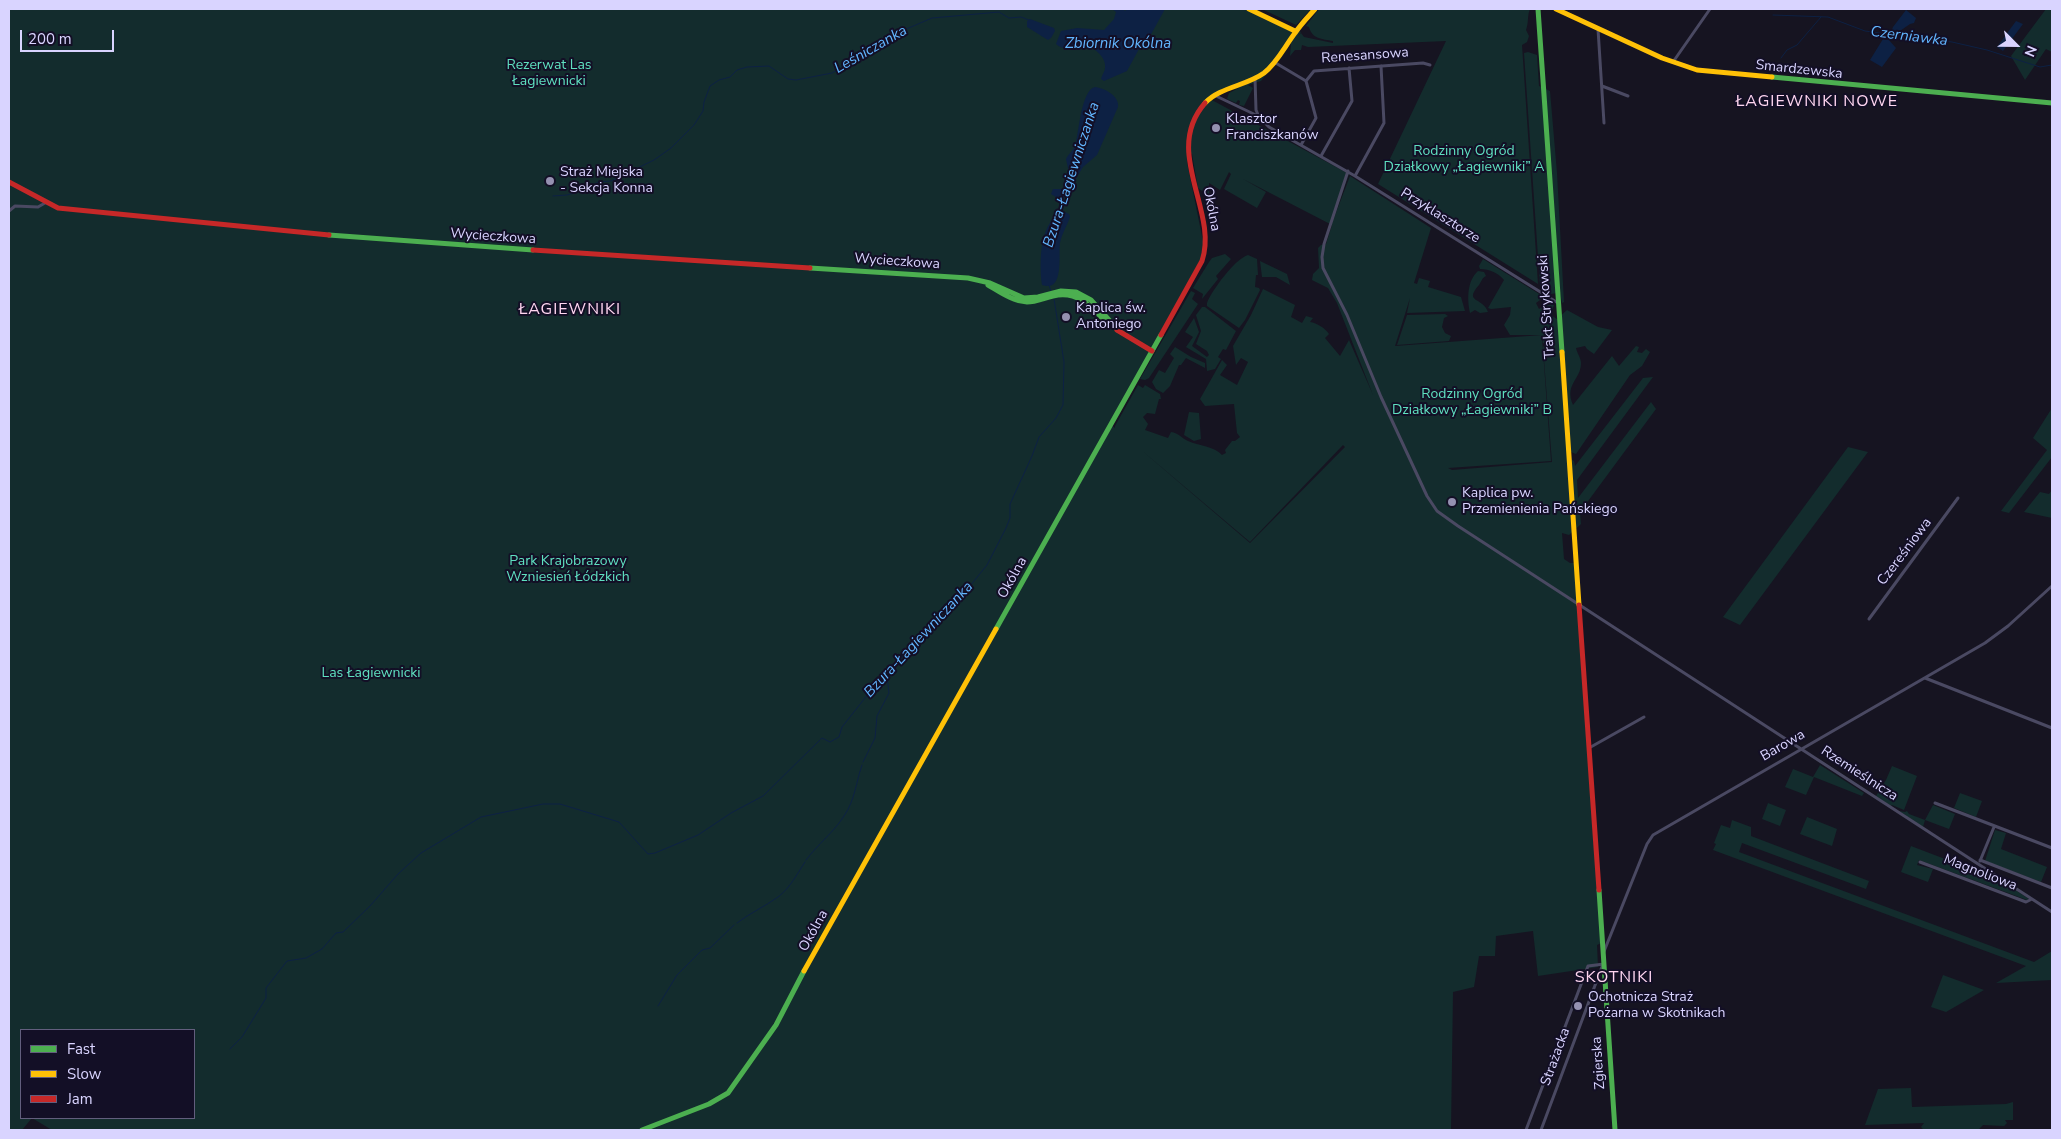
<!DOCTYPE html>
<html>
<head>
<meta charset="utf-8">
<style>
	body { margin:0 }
	#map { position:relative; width:2061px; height:1139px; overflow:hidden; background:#161421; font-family:"Nunito Sans",sans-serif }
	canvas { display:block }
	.frame { position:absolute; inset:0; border:10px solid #d9d4ff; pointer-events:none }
	.legend { position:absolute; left:20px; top:1029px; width:175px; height:90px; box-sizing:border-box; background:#130f26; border:1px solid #625e7d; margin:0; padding:6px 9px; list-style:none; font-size:15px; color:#d9d4ff }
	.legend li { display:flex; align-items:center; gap:10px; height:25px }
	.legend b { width:25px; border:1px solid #625e7d }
	.north { position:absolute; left:1991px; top:20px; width:50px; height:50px; -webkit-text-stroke:4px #130f26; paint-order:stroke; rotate:113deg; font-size:14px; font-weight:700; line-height:20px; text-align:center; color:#d9d4ff }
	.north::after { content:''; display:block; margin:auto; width:18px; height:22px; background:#d9d4ff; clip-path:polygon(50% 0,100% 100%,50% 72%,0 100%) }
	.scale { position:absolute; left:20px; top:30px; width:94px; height:22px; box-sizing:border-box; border:2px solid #d9d4ff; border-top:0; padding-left:6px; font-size:15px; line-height:18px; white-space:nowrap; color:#d9d4ff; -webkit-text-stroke:4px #130f26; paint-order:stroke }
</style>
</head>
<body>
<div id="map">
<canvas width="2061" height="1139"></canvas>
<div class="frame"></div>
<ul class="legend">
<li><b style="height:6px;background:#4caf50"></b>Fast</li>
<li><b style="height:6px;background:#ffc107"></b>Slow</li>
<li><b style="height:6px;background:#c62828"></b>Jam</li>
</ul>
<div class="north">N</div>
<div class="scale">200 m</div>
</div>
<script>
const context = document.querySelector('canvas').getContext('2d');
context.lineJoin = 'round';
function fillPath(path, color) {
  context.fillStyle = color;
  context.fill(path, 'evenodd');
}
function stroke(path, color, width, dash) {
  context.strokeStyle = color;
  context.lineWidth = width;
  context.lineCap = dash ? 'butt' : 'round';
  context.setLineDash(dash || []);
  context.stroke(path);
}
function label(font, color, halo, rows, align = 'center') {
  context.font = font + ' "Nunito Sans",sans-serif';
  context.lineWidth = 4;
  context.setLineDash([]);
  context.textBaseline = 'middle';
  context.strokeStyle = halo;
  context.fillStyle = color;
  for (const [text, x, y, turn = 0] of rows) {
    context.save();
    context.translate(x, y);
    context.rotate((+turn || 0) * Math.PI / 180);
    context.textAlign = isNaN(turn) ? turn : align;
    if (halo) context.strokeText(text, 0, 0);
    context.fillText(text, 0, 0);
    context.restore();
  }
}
fillPath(new Path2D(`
	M 9,9 L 1248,9 L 1301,32 L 1298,36 L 1301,33 L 1304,37 L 1333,43 L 1333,41 C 1322,39 1312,39 1309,27 L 1306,26 L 1319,9 L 1530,9 C 1527,16 1529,22 1526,30 L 1529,36 L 1527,42 L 1522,45 L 1538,284 L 1378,184 L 1446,41 L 1308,47 L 1302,45 L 1301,50 L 1295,50 L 1290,56 L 1291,43 L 1261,81 L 1248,85 L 1253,88 L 1244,106 L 1239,105 L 1240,101 L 1238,100 L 1236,103 L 1227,99 L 1229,93 L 1239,88 L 1212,96 L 1210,99 L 1349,174 L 1332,223 L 1350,176 L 1431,228 L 1414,283 L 1417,284 L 1419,278 L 1430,281 L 1428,287 L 1461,297 L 1465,311 L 1407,313 L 1410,298 L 1395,346 L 1542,335 L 1510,335 L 1504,325 L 1510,315 L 1511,307 L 1491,309 L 1488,308 L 1504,280 C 1498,273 1490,269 1480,269 L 1479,266 L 1483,259 L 1544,297 L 1536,303 L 1539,309 L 1545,305 L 1554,305 L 1551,313 L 1552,316 L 1557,319 L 1567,310 L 1598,327 L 1612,330 L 1594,354 L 1587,349 L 1585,346 L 1576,348 C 1577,353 1581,358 1581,363 C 1581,380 1564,384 1573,405 L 1612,356 L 1619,366 L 1636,346 L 1639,347 L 1637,352 L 1642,353 L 1646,349 L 1650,352 L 1642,366 L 1630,375 L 1576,454 L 1571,452 L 1568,457 L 1574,461 L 1575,466 L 1643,378 L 1653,377 L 1577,480 L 1578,498 L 1651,402 L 1656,409 L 1580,512 L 1581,524 L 1569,535 L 1562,533 L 1564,559 L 1570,563 L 1575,563 L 1601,943 L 1597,945 L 1598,967 L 1538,976 L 1533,931 L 1496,936 L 1495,956 L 1479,956 L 1474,987 L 1453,992 L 1451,1130 L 52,1130 L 32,1118 L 22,1130 L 9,1130 ZM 1187,152 L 1192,154 L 1198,188 L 1209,196 L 1209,183 L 1220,190 L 1229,172 L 1231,174 L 1224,189 L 1257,208 L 1266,192 L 1243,179 L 1332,225 L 1326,244 L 1321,245 L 1318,248 L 1319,268 L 1313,274 L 1312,280 L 1328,288 L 1337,303 L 1373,395 L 1349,340 L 1340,356 L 1325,338 L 1329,334 C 1325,328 1317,323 1310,322 L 1313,318 L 1306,316 L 1302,323 L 1291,317 L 1295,305 L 1263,289 L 1251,315 L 1233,346 L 1236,365 L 1241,358 L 1248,362 L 1237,385 L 1220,375 L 1227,365 L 1222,360 L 1200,399 L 1205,406 L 1234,404 L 1237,433 L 1240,437 L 1235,441 L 1232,441 L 1225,450 L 1226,453 L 1222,455 C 1214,446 1199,446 1188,441 C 1181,438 1179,433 1171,432 L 1168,438 L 1145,430 L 1148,424 L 1143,417 L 1147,413 L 1155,414 L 1159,399 L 1161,399 L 1160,394 L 1145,385 L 1143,388 L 1138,385 L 1115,426 L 1115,428 L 1110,424 L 1205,251 L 1187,162 ZM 1542,337 L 1543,343 L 1546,344 L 1543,347 L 1552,462 L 1452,470 L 1448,468 L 1551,461 ZM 1343,445 L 1345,447 L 1250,543 L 1140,449 L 1250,542 ZM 21,1030 L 194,1030 L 194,1118 L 21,1118 Z
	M 1264,9 L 1311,9 L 1296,25 L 1264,10 Z
	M 2046,9 L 2052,9 L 2052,52 L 2046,49 L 2025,80 L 2011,56 Z
	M 1528,52 L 1537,55 L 1539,86 L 1550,91 L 1557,173 L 1564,302 L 1562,303 L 1560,293 L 1549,294 L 1540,286 L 1524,53 Z
	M 1225,254 L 1231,259 L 1216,276 L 1218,279 L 1202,299 L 1203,294 L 1193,288 L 1209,262 L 1212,258 Z
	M 1248,255 L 1257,259 L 1258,275 L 1256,275 L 1255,287 L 1259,288 L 1260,290 L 1245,320 L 1239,328 L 1207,306 L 1207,303 C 1212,290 1235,259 1248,255 Z
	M 1260,261 L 1287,274 L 1290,285 L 1276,277 L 1262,277 Z
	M 1478,271 L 1484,272 L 1486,276 C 1481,279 1482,281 1479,285 C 1463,303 1483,297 1488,312 L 1480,313 L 1475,310 L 1470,313 C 1467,299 1467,281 1478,271 Z
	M 1191,291 L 1195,293 L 1192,299 L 1198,304 L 1149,378 L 1145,380 L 1140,379 Z
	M 1202,307 L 1205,307 L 1236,331 L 1226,350 L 1223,349 L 1218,357 L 1221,359 L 1215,369 L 1207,371 L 1206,359 L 1186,347 L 1193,337 L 1185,332 L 1194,318 L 1199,332 L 1192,346 L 1207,357 L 1209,355 L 1207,351 L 1196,344 L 1201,331 L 1196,315 Z
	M 1445,314 L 1448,316 L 1444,318 L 1442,327 L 1445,333 L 1451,336 L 1449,341 L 1397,345 L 1407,315 Z
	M 1175,347 L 1191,357 L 1205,363 L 1205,368 L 1186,358 L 1181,365 L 1179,365 L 1170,386 L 1163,393 L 1156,389 L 1152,382 L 1159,370 L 1165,373 L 1174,358 L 1170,354 Z
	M 2052,408 L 2052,457 L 2009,513 L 2001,511 L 2047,450 L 2033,438 Z
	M 1189,412 L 1199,413 L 1201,439 L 1194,441 L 1184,435 Z
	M 1848,447 L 1868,452 L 1740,625 L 1723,617 Z
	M 2052,490 L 2052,518 L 2024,512 L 2040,492 L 2049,494 Z
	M 1820,765 L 1864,793 L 1862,796 L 1814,777 L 1806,795 L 1785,787 L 1793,769 L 1813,777 Z
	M 1892,766 L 1917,776 L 1904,810 L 1892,805 L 1891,806 L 1876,796 L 1886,780 Z
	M 1960,793 L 1982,801 L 1976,817 L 1954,808 Z
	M 1768,803 L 1786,810 L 1780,826 L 1762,819 Z
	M 1933,805 L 1955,814 L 1949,829 L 1925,820 L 1923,827 L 1899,811 L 1905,812 L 1907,811 L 1909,814 L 1925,820 Z
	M 1807,817 L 1837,829 L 1832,846 L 1800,834 Z
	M 1732,820 L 1751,827 L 1751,836 L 1869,881 L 1866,889 L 1742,843 L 1739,852 L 2034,962 L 2052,951 L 2052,980 L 1996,983 L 2026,966 L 1713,850 L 1716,844 L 1714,843 L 1721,825 L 1730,828 Z
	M 1995,830 L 2006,833 L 2001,849 L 2047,867 L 2041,882 L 1985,861 Z
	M 1911,846 L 2000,880 L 2029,899 L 2027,900 L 1919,860 L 1917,865 L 1933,869 L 1928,882 L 1901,872 Z
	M 1943,975 L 1984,990 L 1946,1012 L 1931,1007 Z
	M 1911,1088 L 1912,1107 L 2006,1104 L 2013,1102 L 2013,1120 L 2005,1120 L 2007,1123 L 2004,1126 L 1983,1125 L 1978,1130 L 1924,1130 L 1921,1127 L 1924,1123 L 1865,1125 L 1878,1089 Z`), '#132c2d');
fillPath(new Path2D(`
	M 1112,9 L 1123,9 L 1125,11 L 1127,9 L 1165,9 L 1149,38 L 1143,46 L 1139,49 L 1127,71 L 1104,81 L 1101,79 C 1102,75 1105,71 1105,68 C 1107,57 1092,45 1082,45 C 1071,46 1065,52 1056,44 L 1061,31 L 1077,28 L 1104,30 L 1114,19 L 1116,12 Z
	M 1906,10 L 1916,18 L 1914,23 L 1910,24 L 1897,33 L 1891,32 L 1893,27 Z
	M 1030,19 L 1054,28 L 1055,31 L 1051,38 L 1048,40 L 1027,27 L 1027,21 Z
	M 2016,21 L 2023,24 L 2003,51 L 1997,47 Z
	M 1883,39 L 1889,40 L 1896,48 L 1882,67 L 1870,60 Z
	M 1095,87 C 1104,88 1120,96 1118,107 L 1097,155 L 1083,167 L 1062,201 L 1051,194 L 1053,189 L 1065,189 L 1070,177 L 1066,159 C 1068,154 1074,150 1075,146 C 1079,133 1081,90 1095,87 Z
	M 1065,212 L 1069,214 L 1070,217 C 1067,226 1062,233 1060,243 C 1058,254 1065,293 1042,285 C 1039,263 1039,218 1065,212 Z`), '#0d2144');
stroke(new Path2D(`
	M 1773,15 L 1828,17 L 1865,31 L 1952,42 L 1987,50 L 2040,67 L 2052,65
	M 1781,58 L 1787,50 L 1797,45 L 1821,17
	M 553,196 L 567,195 L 585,190 L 598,182 L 611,181 L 654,160 L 671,148 L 694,125 L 703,111 L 704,102 L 710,86 L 719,80 L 730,77 L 737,70 L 747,67 L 769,66 L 788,79 L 796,80 L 832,73 L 904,30 L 932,18 L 999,12 L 1009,18 L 1021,17 L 1029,20
	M 1058,214 L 1061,201
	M 1049,285 L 1051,291
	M 863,762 L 875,738 L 877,716 L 889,693 L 887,677 L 891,668
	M 806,860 C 818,844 834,832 844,816 C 855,800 856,782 862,765
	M 737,923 C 750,913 764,907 778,897 C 790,888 797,874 805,862
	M 658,1006 L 677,975 L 702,950 L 710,948 L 734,925
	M 230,1049 L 242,1037 L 266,998 L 266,988 L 287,961 L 306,958 L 322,949 L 336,933 L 343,932 L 370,906 L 398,874 L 421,853 L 481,817 L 543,804 L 560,804 L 619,822 L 648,854 L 655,853 L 698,835 L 731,813 L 763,796 L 822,738 L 830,742 L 839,737 L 842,727 L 884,674 L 916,645 L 928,626 L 941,612 L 961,597 L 987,565 L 1006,528 L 1010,518 L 1010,504 L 1032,456 L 1039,437 L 1056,418 L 1063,405 L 1064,362 L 1054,299`), '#0d2144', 1);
stroke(new Path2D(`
	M 1598,29 L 1604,123
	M 1274,62 L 1306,81 L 1316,118 L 1301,145
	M 1673,62 L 1710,9
	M 1255,78 L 1256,110 L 1259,117 L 1269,127 L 1355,176 L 1558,303
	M 1306,81 L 1314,71 L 1423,63 L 1430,65
	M 1602,86 L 1628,96
	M 1216,96 L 1258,116
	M 1321,156 L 1352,101 L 1349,68
	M 1348,171 L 1324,244 L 1322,257 L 1323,268 L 1347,315 L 1381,397 L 1427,496 L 1437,511 L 1458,526 L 2052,912
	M 1355,176 L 1384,123 L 1381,66
	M 9,211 L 15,206 L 38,207 L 45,203
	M 1869,619 L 1958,498
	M 1925,678 L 2052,728
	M 1589,748 L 1644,717
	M 1935,803 L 2052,848
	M 1980,860 L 2052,888
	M 1980,861 L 1994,827
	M 1920,862 L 2026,902 L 2032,899
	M 1603,954 L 1647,844 L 1653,835 L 1985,643 L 2008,626 L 2052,586
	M 1526,1130 L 1588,966 L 1604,964
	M 1541,1130 L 1603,964`), '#4a4962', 3);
stroke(new Path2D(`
	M 1538,9 L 1562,352
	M 1772,77 L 2052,103
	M 329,235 L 533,250
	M 810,268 L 968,278 L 990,283 L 1024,298 L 1038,297 L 1061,291 L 1076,292 L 1091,300 L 1118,330
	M 988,285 C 1000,292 1012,301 1027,302 C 1036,302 1044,298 1053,296 C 1076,290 1090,305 1105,321
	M 996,629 L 1161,335
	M 1599,890 L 1615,1130
	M 642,1130 L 709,1104 L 728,1093 L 776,1025 L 804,971`), '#4caf50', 5);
stroke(new Path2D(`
	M 1249,9 L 1295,31
	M 1556,9 L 1662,58 L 1697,70 L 1772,77
	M 1205,103 C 1220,87 1246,86 1264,73 C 1277,63 1285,46 1295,33 C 1301,24 1308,17 1315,9
	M 1562,352 L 1579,605
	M 804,971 L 996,629`), '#ffc107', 5);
stroke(new Path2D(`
	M 9,182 L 58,208 L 329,235
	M 533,250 L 810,268
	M 1117,330 L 1152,351
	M 1161,335 L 1202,261 C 1219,211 1162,152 1205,103
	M 1579,605 L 1599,890`), '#c62828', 5);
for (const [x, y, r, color] of [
	[1216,128,5,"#9591b1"],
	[550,181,5,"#9591b1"],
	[1066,317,5,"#9591b1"],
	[1452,502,5,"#9591b1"],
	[1578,1006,5,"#9591b1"]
]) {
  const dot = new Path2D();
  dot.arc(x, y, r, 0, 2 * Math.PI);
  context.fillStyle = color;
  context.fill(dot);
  stroke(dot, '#130f26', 2);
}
label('14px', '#d9d4ff', '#130f26', [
	["Renesansowa",1365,56,-4],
	["Smardzewska",1799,70,6],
	["Okólna",1211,209,79],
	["Przyklasztorze",1440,216,32],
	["Wycieczkowa",493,237,4],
	["Wycieczkowa",897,262,4],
	["Trakt Strykowski",1547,307,-94],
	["Czereśniowa",1905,552,-53],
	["Okólna",1013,578,-61],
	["Barowa",1783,746,-30],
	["Rzemieślnicza",1859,774,33],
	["Magnoliowa",1980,873,21],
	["Okólna",814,931,-61],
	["Strażacka",1556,1057,-70],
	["Zgierska",1599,1063,-94]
]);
label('14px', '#5fe0c0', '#130f26', [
	["Rezerwat Las",549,66],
	["Łagiewnicki",549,82],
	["Rodzinny Ogród",1464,152],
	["Działkowy „Łagiewniki” A",1464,168],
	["Rodzinny Ogród",1472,395],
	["Działkowy „Łagiewniki” B",1472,411],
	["Park Krajobrazowy",568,562],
	["Wzniesień Łódzkich",568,578],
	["Las Łagiewnicki",371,674]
]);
label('14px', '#d9d4ff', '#130f26', [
	["Klasztor",1226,120],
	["Franciszkanów",1226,136],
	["Straż Miejska",560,173],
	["- Sekcja Konna",560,189],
	["Kaplica św.",1076,309],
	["Antoniego",1076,325],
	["Kaplica pw.",1462,494],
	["Przemienienia Pańskiego",1462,510],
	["Ochotnicza Straż",1588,998],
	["Pożarna w Skotnikach",1588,1014]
], 'left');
label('italic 15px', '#62b6ff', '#130f26', [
	["Czerniawka",1909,37,7],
	["Zbiornik Okólna",1118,44],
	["Leśniczanka",871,50,-30],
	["Bzura-Łagiewniczanka",1072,175,-72],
	["Bzura-Łagiewniczanka",919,640,-47]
]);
context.letterSpacing = '1px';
label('16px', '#ffd6f0', '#130f26', [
	["ŁAGIEWNIKI NOWE",1817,102],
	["ŁAGIEWNIKI",570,310],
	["SKOTNIKI",1614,978]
]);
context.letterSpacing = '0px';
</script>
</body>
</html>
